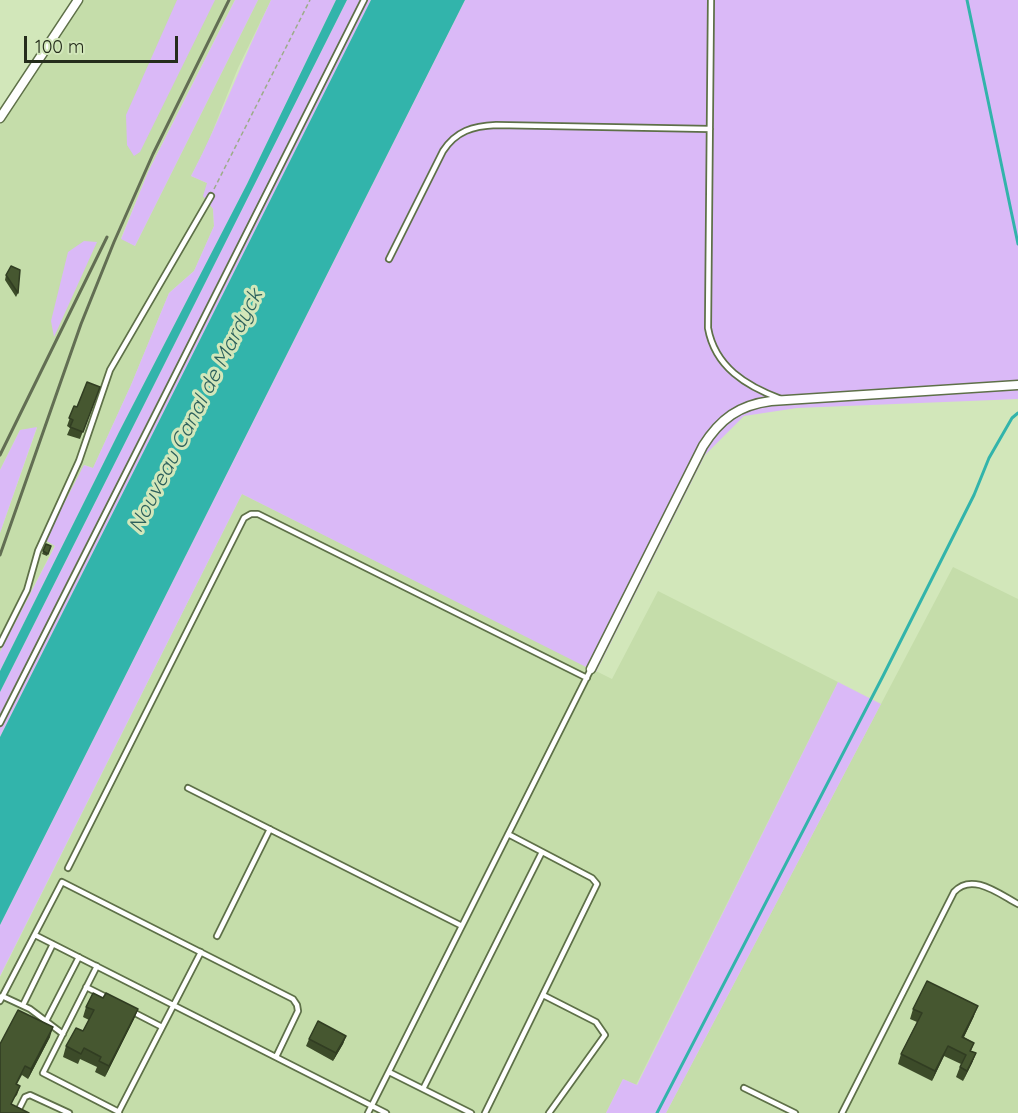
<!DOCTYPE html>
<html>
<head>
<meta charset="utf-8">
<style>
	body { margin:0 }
	#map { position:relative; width:1018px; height:1113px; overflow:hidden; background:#d2e7ba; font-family:Quicksand,sans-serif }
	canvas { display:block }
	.scale { position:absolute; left:24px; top:36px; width:154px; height:27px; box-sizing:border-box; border:3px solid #252d1c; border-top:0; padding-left:8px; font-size:18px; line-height:21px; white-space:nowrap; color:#252d1c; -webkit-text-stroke:4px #d2e7ba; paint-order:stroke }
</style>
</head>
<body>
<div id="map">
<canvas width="1018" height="1113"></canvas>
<div class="scale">100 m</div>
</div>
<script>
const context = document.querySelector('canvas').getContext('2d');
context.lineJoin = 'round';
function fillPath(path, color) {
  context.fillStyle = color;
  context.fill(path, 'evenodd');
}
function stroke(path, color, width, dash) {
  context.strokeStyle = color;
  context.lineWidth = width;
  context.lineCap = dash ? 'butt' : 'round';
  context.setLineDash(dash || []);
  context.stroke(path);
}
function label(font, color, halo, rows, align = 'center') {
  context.font = font + ' Quicksand,sans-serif';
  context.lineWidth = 6;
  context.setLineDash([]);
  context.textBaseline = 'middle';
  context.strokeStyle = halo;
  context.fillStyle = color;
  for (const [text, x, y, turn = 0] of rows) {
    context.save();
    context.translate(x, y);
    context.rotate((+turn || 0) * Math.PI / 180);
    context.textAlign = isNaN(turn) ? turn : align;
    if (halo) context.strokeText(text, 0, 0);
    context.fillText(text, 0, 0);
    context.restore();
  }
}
fillPath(new Path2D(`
	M 83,0 L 235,0 L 148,172 L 121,238 L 135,246 L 258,0 L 271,0 L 238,68 L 207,145 L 191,176 L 207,183 L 213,209 L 214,226 L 194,271 L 169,293 L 131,385 L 93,468 L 85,465 L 46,540 L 55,545 L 0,652 L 0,533 L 37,428 L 20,430 L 0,470 L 0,125 Z
	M 242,494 L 612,679 L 658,591 L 838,682 L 636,1085 L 623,1079 L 606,1113 L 0,1113 L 0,977 Z
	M 953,567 L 1018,599 L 1018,1113 L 666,1113 Z`), '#c5ddaa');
fillPath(new Path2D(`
	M 177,0 L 215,0 L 140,152 L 134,156 L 127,145 L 126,115 Z
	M 235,0 L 258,0 L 135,246 L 121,239 L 148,172 Z
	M 271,0 L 336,0 L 247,184 L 119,432 L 0,671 L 0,652 L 55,546 L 45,540 L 84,465 L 93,468 L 131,385 L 169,293 L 194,271 L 214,226 L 213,209 L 203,196 L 207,183 L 191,176 C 221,119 243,58 271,0 Z
	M 347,0 L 371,0 L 0,737 L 0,692 Z
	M 465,0 L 1018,0 L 1018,399 L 797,408 L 744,416 L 705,455 L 596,672 L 242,494 L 0,976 L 0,925 Z
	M 84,241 L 97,242 L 54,337 L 51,321 L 68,252 Z
	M 37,427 L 0,533 L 0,470 L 20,430 Z
	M 838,682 L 881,704 L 666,1113 L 606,1113 L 623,1079 L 637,1085 Z`), '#dab9f7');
fillPath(new Path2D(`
	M 336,0 L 347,0 L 0,692 L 0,671 L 119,432 L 247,184 Z
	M 371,0 L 465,0 L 0,925 L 0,737 Z`), '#32b4ab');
stroke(new Path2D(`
	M 967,0 L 1018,244
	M 657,1113 L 883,676 L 974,495 L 989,458 L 1012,418 L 1018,413`), '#32b4ab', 3);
const service = new Path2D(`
	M 711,0 L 708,328 C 715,367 746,386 781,399
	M 389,259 L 443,151 C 456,131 473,126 496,125 L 710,129
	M 0,644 L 27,590 L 38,551 L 79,461 L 110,370 L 211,196
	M 0,723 L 364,0
	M 188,788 L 462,926
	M 68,868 L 244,518 L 251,514 L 258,514 L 587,678
	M 35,935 L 386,1113
	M 217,936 L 270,829
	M 97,966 L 43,1073 L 119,1112
	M 86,987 L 108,998
	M 543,995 L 596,1022 L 605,1035 L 549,1113
	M 2,996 L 30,1009 L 63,1034
	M 0,1001 L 62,882 L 293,999 L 297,1005 L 298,1011 L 276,1057
	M 23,1005 L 53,944
	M 131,1011 L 162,1027
	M 45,1023 L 79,957
	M 389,1072 L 471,1113
	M 744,1088 L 795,1113
	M 423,1089 L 542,852
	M 17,1113 L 25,1097 L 30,1095 L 69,1113
	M 118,1113 L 201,952
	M 368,1113 L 591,669
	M 485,1113 L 597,884 L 592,878 L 508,834
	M 842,1113 L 954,892 C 972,872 999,894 1018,904`);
const minor = new Path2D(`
	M 0,118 L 78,0
	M 591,669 L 703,446 C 720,419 739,405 771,401 L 1018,385`);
stroke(service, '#5e7048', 8);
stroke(minor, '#5e7048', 11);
stroke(new Path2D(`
	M 214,189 L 310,0`), '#9cad89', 1.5, [4.5, 3]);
stroke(service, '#fff', 4.5);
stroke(minor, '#fff', 8);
stroke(new Path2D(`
	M 0,455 L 107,237
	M 0,555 L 81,324 L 114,242 L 153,154 L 229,0`), '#626e53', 3);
fillPath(new Path2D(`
	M 6,275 L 18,293 L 16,297 L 5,280 Z
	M 100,387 L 80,439 L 67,435 L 70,428 L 67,426 L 74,406 L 77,407 Z
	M 46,544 L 51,546 L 47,556 L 42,554 Z
	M 103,998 L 138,1009 L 134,1019 L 105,1077 L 95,1072 L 97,1067 L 80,1059 L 78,1064 L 63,1057 L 66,1046 L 83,1031 L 89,1020 L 83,1017 L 86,1007 Z
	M 913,1009 L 974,1016 L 964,1037 L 974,1043 L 971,1051 L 976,1053 L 972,1063 L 963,1081 L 956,1077 L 961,1064 L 944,1056 L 932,1081 L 898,1064 L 901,1054 L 917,1022 L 910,1019 Z
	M 18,1010 L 50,1037 L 28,1079 L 22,1075 L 17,1084 L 20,1086 L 17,1095 L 0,1113 Z
	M 346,1036 L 343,1044 L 333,1061 L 306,1046 L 309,1039 Z`), '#3c4b29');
fillPath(new Path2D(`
	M 978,1006 L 974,1016 L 959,1047 L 962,1037 Z
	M 138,1009 L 134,1019 L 105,1077 L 109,1066 Z
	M 53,1027 L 50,1037 L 28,1079 L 31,1069 Z
	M 346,1036 L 343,1044 L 333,1061 L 336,1053 Z
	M 948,1046 L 944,1056 L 932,1081 L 935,1071 Z
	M 976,1053 L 972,1063 L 963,1081 L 967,1071 Z`), '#313d22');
const building = new Path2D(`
	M 11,266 L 20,270 L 18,293 L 6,275 Z
	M 87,382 L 100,387 L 83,432 L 70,427 L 73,420 L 69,418 L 74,406 L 77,407 Z
	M 46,544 L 51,546 L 48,554 L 43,551 Z
	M 927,981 L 978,1006 L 962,1037 L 974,1043 L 970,1051 L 976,1053 L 967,1071 L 960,1067 L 966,1055 L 948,1046 L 935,1071 L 901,1054 L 922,1013 L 913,1009 Z
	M 93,993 L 103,998 L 106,993 L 138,1009 L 109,1066 L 99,1061 L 101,1057 L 84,1048 L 81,1054 L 66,1046 L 76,1028 L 83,1031 L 94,1010 L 86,1007 Z
	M 18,1010 L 53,1027 L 31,1069 L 25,1066 L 16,1084 L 20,1086 L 11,1104 L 29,1113 L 0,1113 L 0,1044 Z
	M 318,1021 L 346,1036 L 336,1053 L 309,1039 Z`);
fillPath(building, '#465730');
stroke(building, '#313d22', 1.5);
label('italic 21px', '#2d615d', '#d2e7ba', [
	["Nouveau Canal de Mardyck",196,411,-63]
]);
</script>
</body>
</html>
